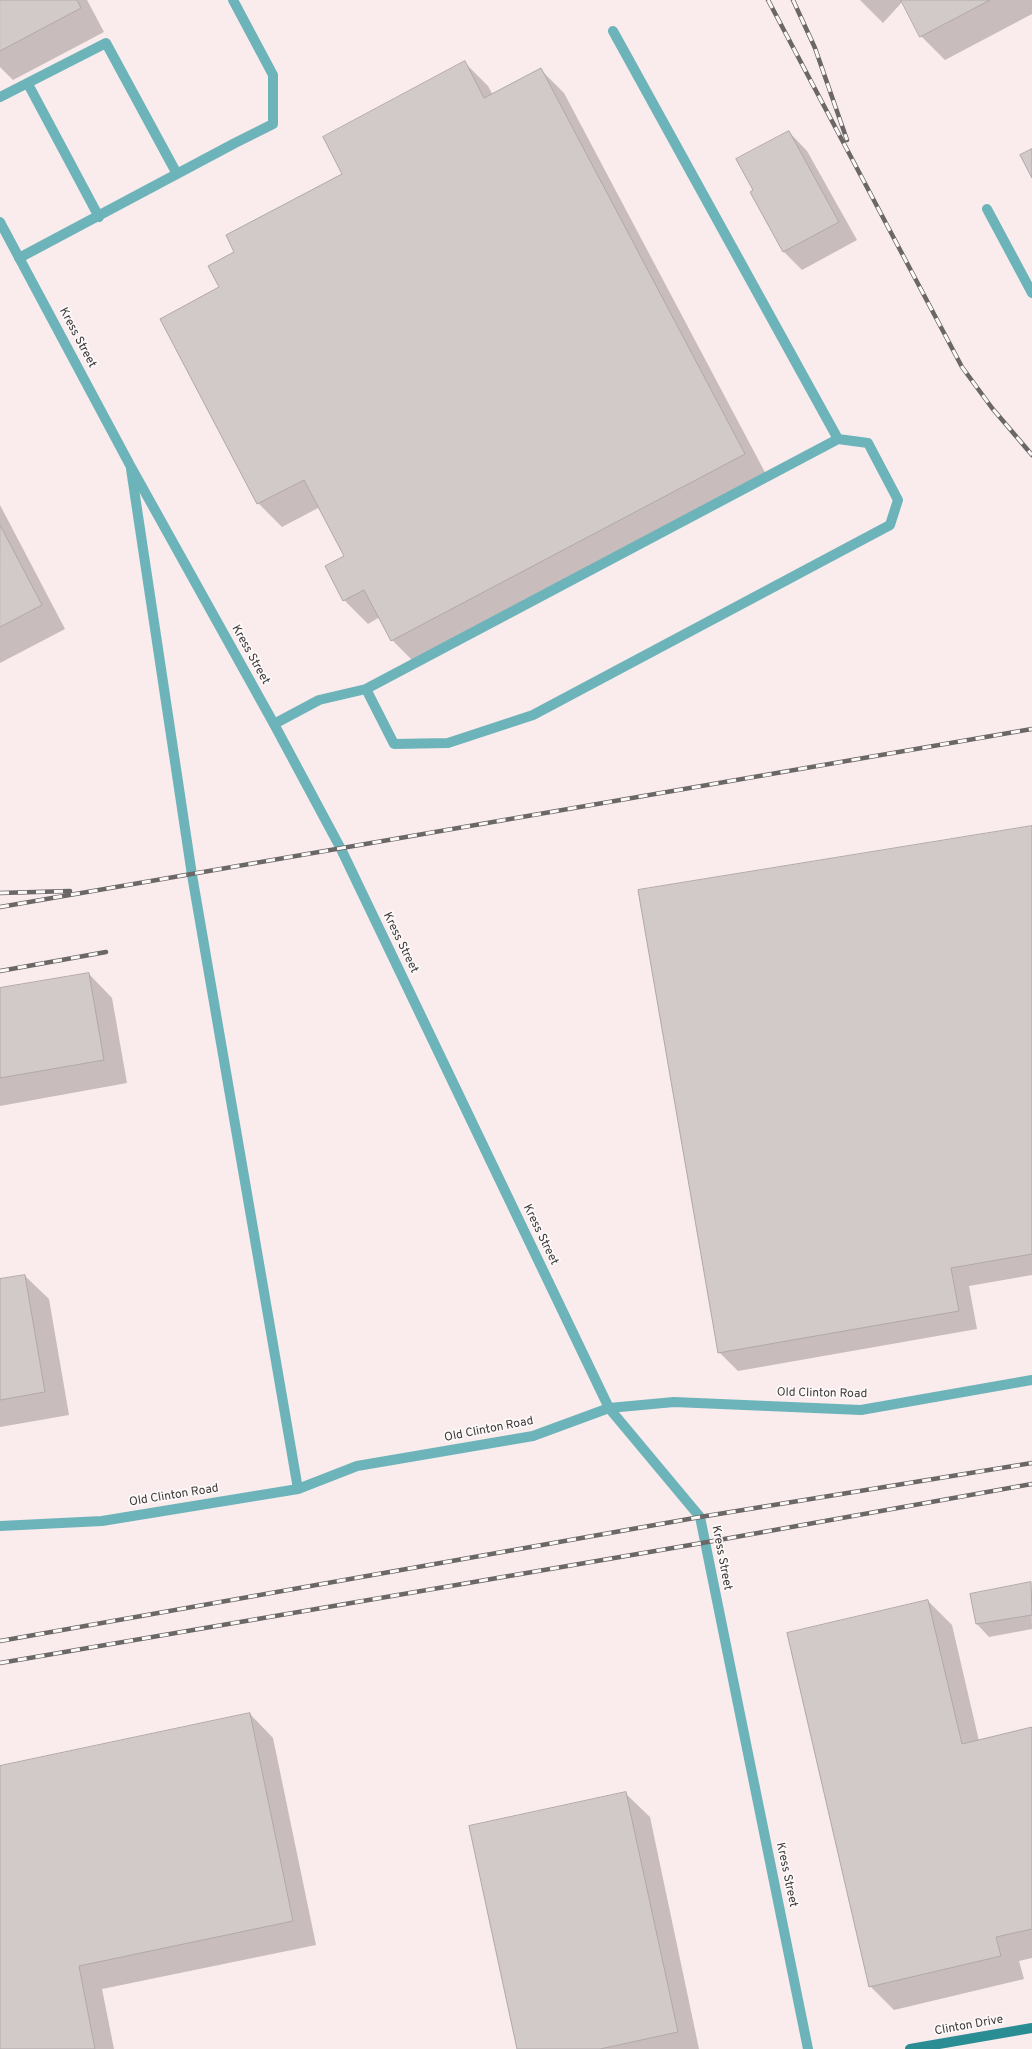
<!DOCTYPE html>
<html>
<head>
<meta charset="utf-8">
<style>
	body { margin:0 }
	canvas { display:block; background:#fef9f9 }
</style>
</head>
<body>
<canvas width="1032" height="2049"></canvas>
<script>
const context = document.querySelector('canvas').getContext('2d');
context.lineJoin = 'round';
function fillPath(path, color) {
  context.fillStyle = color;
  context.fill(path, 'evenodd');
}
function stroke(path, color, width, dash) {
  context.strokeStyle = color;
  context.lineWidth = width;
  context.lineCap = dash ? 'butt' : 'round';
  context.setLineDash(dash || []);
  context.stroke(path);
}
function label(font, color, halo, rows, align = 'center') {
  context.font = font + ' Overpass,sans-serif';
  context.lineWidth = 3.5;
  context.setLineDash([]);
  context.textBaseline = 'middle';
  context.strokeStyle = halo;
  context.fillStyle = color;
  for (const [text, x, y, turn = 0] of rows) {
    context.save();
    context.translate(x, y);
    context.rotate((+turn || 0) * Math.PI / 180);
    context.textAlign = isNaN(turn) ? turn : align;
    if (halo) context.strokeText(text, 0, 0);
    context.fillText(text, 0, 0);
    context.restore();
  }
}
fillPath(new Path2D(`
	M 0,0 L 1032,0 L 1032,2049 L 0,2049 Z`), '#faebec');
fillPath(new Path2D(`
	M 0,0 L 87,0 L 104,32 L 13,80 L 0,67 Z
	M 860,0 L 1032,0 L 1032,14 L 945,60 L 921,36 L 903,1 L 883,23 Z
	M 465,63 L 488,86 L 493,95 L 541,70 L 564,93 L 768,478 L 416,664 L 392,640 L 380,617 L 368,624 L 344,600 L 345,556 L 320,507 L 282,527 L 258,503 L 221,288 L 236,252 L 343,174 Z
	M 789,132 L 807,151 L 857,240 L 802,270 L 784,252 L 755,191 Z
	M 0,505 L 65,629 L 0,663 Z
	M 1032,827 L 1032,1275 L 969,1286 L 977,1329 L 738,1371 L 719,1352 Z
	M 89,974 L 112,998 L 127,1083 L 0,1106 L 0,989 Z
	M 25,1276 L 49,1299 L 69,1415 L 0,1427 L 0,1280 Z
	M 1031,1583 L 1032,1629 L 989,1637 L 977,1624 Z
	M 928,1601 L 952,1625 L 979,1741 L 1032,1728 L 1032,1958 L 1019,1961 L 1024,1979 L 894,2010 L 870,1986 Z
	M 250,1714 L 273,1738 L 316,1945 L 102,1989 L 114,2049 L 0,2049 L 0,1767 Z
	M 626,1794 L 650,1817 L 699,2049 L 518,2049 Z`), '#0003');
const building = new Path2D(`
	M 0,0 L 77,0 L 81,8 L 0,51 Z
	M 901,0 L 990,0 L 920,37 Z
	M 465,61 L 484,98 L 541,68 L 745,454 L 391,641 L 364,590 L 343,601 L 325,566 L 344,556 L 304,480 L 257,504 L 160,319 L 219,287 L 208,266 L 234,252 L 226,235 L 342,174 L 323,137 Z
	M 789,131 L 839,222 L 783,252 L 750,192 L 753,190 L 736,159 Z
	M 1032,149 L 1032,178 L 1020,155 Z
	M 0,525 L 42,605 L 0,627 Z
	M 1032,826 L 1032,1254 L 951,1268 L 959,1311 L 718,1353 L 638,890 Z
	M 89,973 L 104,1060 L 0,1078 L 0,988 Z
	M 25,1275 L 45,1392 L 0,1400 L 0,1279 Z
	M 1031,1582 L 1032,1615 L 976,1624 L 970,1594 Z
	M 928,1600 L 962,1744 L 1032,1727 L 1032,1929 L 996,1937 L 1001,1956 L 869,1987 L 787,1633 Z
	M 250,1713 L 293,1921 L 79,1966 L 95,2049 L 0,2049 L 0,1766 Z
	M 626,1792 L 678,2032 L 600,2049 L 517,2049 L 469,1826 Z`);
fillPath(building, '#d2c9c9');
stroke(building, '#b1a9a9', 1);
stroke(new Path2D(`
	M 613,31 L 838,439
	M 28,84 L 99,217
	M 0,97 L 106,43 L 177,174
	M 987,209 L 1032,293
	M 19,258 L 235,143 L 273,124 L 273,75 L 233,0
	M 274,724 L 319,700 L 366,689 L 838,439 L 868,443 L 898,500 L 890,525 L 533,715 L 448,743 L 394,744 L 366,689`), '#6cb4ba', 10);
stroke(new Path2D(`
	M 131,469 L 192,875 L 298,1489
	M 0,1526 L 102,1521 L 298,1489 L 357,1466 L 533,1436 L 609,1408 L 674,1402 L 861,1410 L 1032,1380`), '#6cb4ba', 10);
stroke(new Path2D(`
	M 0,222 L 131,467 L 274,724 L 341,849 L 609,1408 L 700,1517 L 808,2049`), '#6cb4ba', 10);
stroke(new Path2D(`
	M 910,2049 L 1032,2028`), '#2b8d94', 10);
const rail = new Path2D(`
	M 768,0 L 962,367 L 992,408 L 1032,455
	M 793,0 L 815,48 L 847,140
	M 0,893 L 70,891
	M 0,907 L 1032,729
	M 0,971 L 106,952
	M 0,1641 L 700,1517 L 1032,1463
	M 0,1663 L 702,1543 L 1032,1484`);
stroke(rail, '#6b6767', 4.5);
stroke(rail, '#fef9f9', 3, [9]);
label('12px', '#3b3738', '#fef9f9', [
	["Kress Street",77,338,62],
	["Kress Street",250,655,61],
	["Kress Street",400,943,64],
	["Kress Street",540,1235,64],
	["Old Clinton Road",822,1394,1],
	["Old Clinton Road",489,1430,-11],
	["Old Clinton Road",174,1496,-9],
	["Kress Street",721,1558,79],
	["Kress Street",786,1875,78],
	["Clinton Drive",969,2026,-10]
]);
</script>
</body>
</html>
